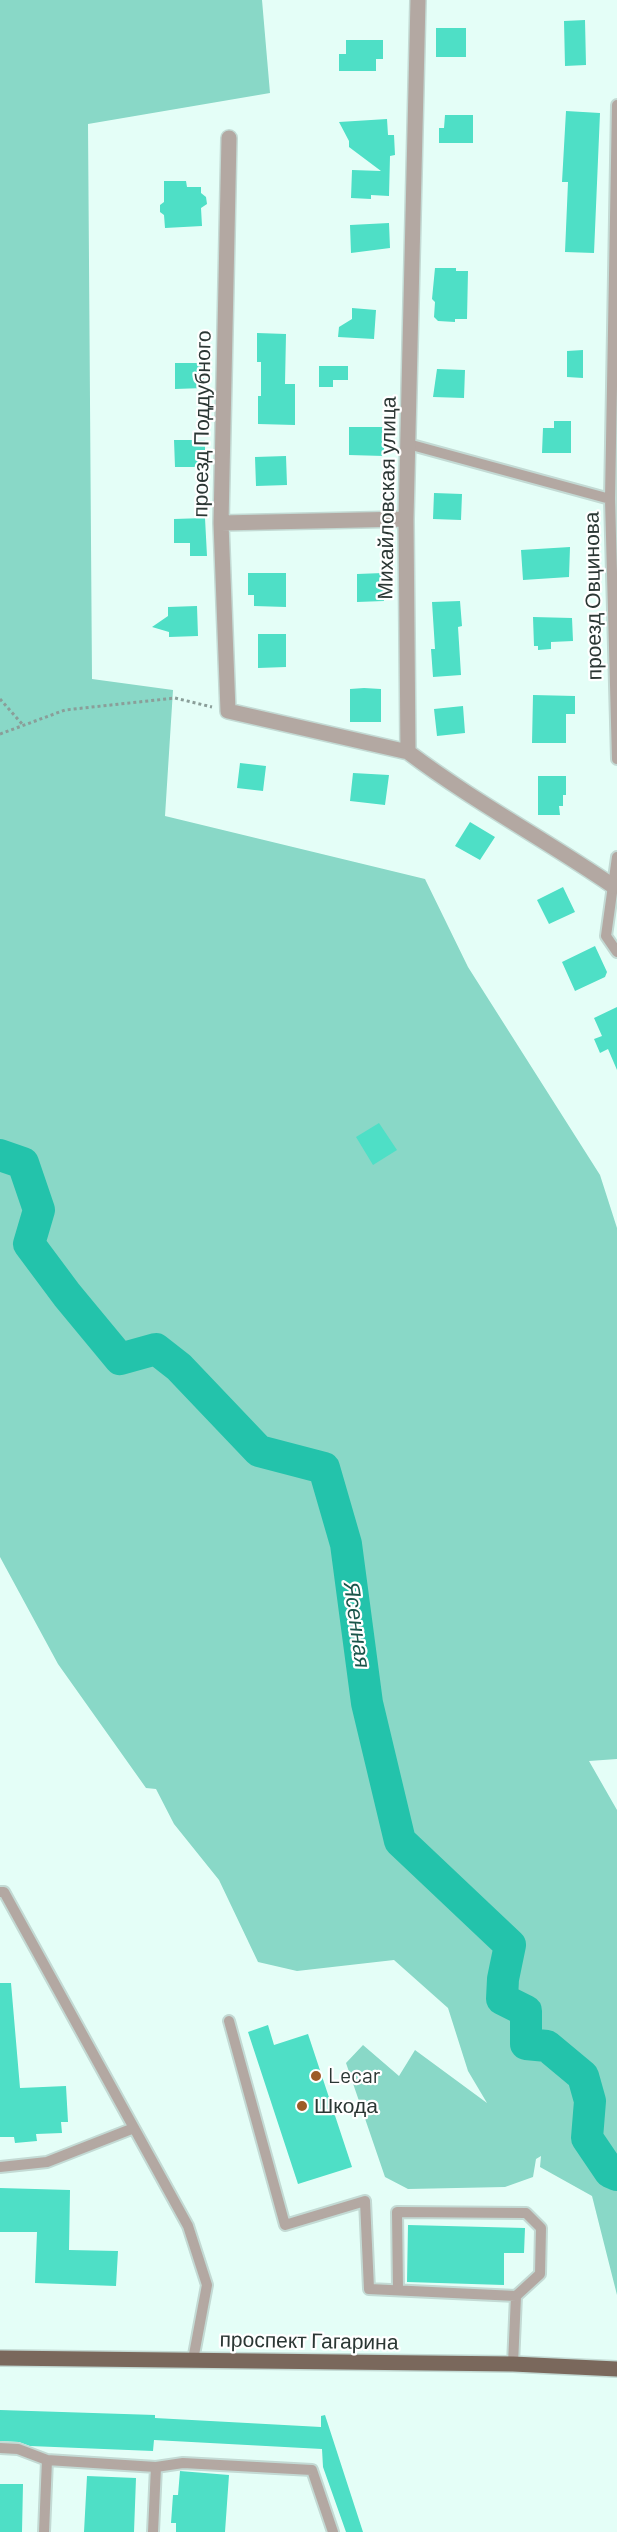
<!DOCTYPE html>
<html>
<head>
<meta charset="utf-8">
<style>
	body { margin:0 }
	canvas { display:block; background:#e4fef7 }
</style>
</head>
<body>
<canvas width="617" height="2532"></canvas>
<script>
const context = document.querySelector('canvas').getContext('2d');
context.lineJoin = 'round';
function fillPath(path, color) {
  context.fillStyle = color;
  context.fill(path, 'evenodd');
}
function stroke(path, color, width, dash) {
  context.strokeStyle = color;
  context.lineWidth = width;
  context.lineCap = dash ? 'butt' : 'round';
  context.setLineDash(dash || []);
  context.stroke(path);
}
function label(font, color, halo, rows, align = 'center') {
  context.font = font + ' Barlow,sans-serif';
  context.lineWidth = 4.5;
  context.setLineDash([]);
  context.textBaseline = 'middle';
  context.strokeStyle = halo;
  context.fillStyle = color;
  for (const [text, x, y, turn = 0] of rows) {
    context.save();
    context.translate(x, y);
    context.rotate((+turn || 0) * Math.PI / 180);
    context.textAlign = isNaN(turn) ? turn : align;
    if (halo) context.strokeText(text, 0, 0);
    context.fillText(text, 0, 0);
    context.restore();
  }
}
fillPath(new Path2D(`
	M 0,0 L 262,0 L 270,93 L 88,124 L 92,679 L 173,690 L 165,816 L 425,879 L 468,967 L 600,1175 L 617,1228 L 617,1759 L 589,1761 L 617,1810 L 617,2295 L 592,2196 L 540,2167 L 541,2156 L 536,2159 L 533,2177 L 505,2187 L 408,2189 L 385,2177 L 346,2063 L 363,2045 L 399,2076 L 415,2050 L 487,2103 L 468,2071 L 448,2008 L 394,1960 L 297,1971 L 258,1962 L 219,1880 L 174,1824 L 156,1789 L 146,1788 L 58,1664 L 0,1557 Z`), '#89d8c7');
stroke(new Path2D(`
	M 0,1155 L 23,1163 L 39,1210 L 29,1244 L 67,1295 L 120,1359 L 156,1349 L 179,1367 L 259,1451 L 324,1468 L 346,1544 L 367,1703 L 400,1841 L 510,1945 L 503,1979 L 502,1999 L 526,2011 L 526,2044 L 547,2046 L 583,2076 L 590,2101 L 587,2138 L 610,2172 L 617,2175`), '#23c3ab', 32);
fillPath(new Path2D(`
	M 585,20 L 586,65 L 565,66 L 564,21 Z
	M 436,28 L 466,28 L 466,57 L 436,57 Z
	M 346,40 L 383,40 L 383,59 L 376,59 L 376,71 L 339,71 L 339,54 L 346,54 Z
	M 566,111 L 600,113 L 594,253 L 565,252 L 568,182 L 562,182 Z
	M 445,115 L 473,115 L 473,143 L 439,143 L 439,128 L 444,128 Z
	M 387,119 L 388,135 L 394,135 L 395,155 L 390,156 L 389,196 L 371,195 L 371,199 L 351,198 L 352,170 L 381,171 L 349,147 L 349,141 L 339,122 Z
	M 164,181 L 186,181 L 187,187 L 201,187 L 201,193 L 206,197 L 207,204 L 201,208 L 202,226 L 165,228 L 164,215 L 160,212 L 160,205 L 164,202 Z
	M 389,223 L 390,248 L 351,253 L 350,225 Z
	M 435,268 L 456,268 L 456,271 L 468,271 L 467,319 L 455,319 L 455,322 L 438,321 L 434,317 L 435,302 L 432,299 Z
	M 352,308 L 376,310 L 374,339 L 338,337 L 339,327 L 352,319 Z
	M 257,333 L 286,334 L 285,384 L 295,384 L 295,425 L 258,424 L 258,396 L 261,396 L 261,362 L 257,362 Z
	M 583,350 L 583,378 L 567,377 L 567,351 Z
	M 175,363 L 203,363 L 204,388 L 175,389 Z
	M 319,366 L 348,366 L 348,380 L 333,380 L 333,387 L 319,387 Z
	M 437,369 L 465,370 L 464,398 L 433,397 Z
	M 554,421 L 571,421 L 571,453 L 542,453 L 543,428 L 554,428 Z
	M 349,427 L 384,427 L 384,456 L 349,455 Z
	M 174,440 L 205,440 L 205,467 L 175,467 Z
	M 286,456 L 287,485 L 256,486 L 255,457 Z
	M 434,493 L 462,494 L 461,520 L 433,519 Z
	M 205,518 L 207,556 L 190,556 L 190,543 L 174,543 L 174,519 Z
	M 570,547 L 569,577 L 523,580 L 521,550 Z
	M 248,573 L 286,573 L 286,607 L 254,606 L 254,595 L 248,595 Z
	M 383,573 L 384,601 L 357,602 L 357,574 Z
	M 460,601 L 462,626 L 458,627 L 461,675 L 433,677 L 431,649 L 435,649 L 432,602 Z
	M 197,606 L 198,636 L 169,637 L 169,632 L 152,627 L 168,616 L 168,607 Z
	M 533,617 L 572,618 L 573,641 L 551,642 L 551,649 L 538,650 L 538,646 L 534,646 Z
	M 258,634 L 286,634 L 286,667 L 258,668 Z
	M 364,688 L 381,689 L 381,722 L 350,722 L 350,689 Z
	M 533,695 L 575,696 L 575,714 L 566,714 L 566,743 L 532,743 Z
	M 463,706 L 465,733 L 437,736 L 434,709 Z
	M 240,763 L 266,766 L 263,791 L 237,788 Z
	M 353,773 L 389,775 L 385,805 L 350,801 Z
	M 538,776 L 566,776 L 566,795 L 563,795 L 563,806 L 559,806 L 560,815 L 538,815 Z
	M 470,822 L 495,837 L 480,860 L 455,846 Z
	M 563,887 L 575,912 L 549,924 L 537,900 Z
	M 595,946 L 607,972 L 605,977 L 575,991 L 562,962 Z
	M 617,1007 L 617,1070 L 608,1049 L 600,1053 L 594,1039 L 602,1036 L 594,1018 Z
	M 379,1123 L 397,1150 L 373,1165 L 356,1137 Z
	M 0,1983 L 11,1983 L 20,2088 L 66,2086 L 68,2122 L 61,2122 L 62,2133 L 36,2134 L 37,2141 L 15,2143 L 14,2137 L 0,2137 Z
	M 268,2025 L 274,2045 L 308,2034 L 352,2167 L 298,2184 L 248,2032 Z
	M 0,2188 L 70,2190 L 69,2250 L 118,2251 L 116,2286 L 35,2283 L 37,2232 L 0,2232 Z
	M 408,2225 L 525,2228 L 524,2253 L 504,2253 L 504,2285 L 407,2282 Z
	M 0,2410 L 155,2415 L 155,2418 L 321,2427 L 321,2416 L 325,2415 L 363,2532 L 346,2532 L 323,2467 L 322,2449 L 154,2440 L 153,2451 L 30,2446 L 19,2442 L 0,2441 Z
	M 180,2471 L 229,2475 L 225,2532 L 176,2532 L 176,2523 L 171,2523 L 173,2495 L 178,2495 Z
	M 87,2476 L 136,2478 L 134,2532 L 84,2532 Z
	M 0,2484 L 23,2484 L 22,2532 L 0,2532 Z`), '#4edfc6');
const service = new Path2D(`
	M 408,444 L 610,499 L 617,759
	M 610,499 L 617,105
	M 617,857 L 606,936 L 617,952
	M 0,1892 L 4,1892 L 188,2226 L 207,2285 L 193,2360
	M 229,2021 L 285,2225 L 365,2201 L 369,2289 L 516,2296
	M 0,2167 L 47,2162 L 134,2128
	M 398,2290 L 397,2212 L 526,2213 L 541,2228 L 540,2274 L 516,2296 L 513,2364
	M 0,2448 L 18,2449 L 47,2460 L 156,2467 L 183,2463 L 312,2470 L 333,2532
	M 44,2532 L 47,2460
	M 153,2532 L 156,2467`);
const minor = new Path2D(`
	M 418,0 L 406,519 L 408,752 C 473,801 546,840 613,886
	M 229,138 L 221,523 L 228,711 L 408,752
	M 221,523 L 406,519`);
const primary = new Path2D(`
	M 0,2358 L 513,2364 L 617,2369`);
stroke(service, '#c3dad4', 14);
stroke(minor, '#c3dad4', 18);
stroke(primary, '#c3dad4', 18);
stroke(new Path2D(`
	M 0,699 L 23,725
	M 0,734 L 65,710 L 175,698 L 212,707`), '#8a9e99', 3, [3, 3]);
stroke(service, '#b3a8a2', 10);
stroke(minor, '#b3a8a2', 15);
stroke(primary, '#7a685c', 15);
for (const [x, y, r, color] of [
	[316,2076,6,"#9d5b28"],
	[302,2106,6,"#9d5b28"]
]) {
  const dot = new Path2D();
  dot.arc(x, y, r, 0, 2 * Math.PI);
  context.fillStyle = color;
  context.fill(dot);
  stroke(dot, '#fff', 2);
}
label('21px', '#2b3734', '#fff', [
	["проезд Поддубного",202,424,-89],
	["Михайловская улица",387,498,-89],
	["проезд Овцинова",593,596,-91],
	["проспект Гагарина",309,2341,1]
]);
label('21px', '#2b3734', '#fff', [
	["Lecar",328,2076],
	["Шкода",314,2106]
], 'left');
label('italic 22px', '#1a564b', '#fff', [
	["Ясенная",357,1625,82]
]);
</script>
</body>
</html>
